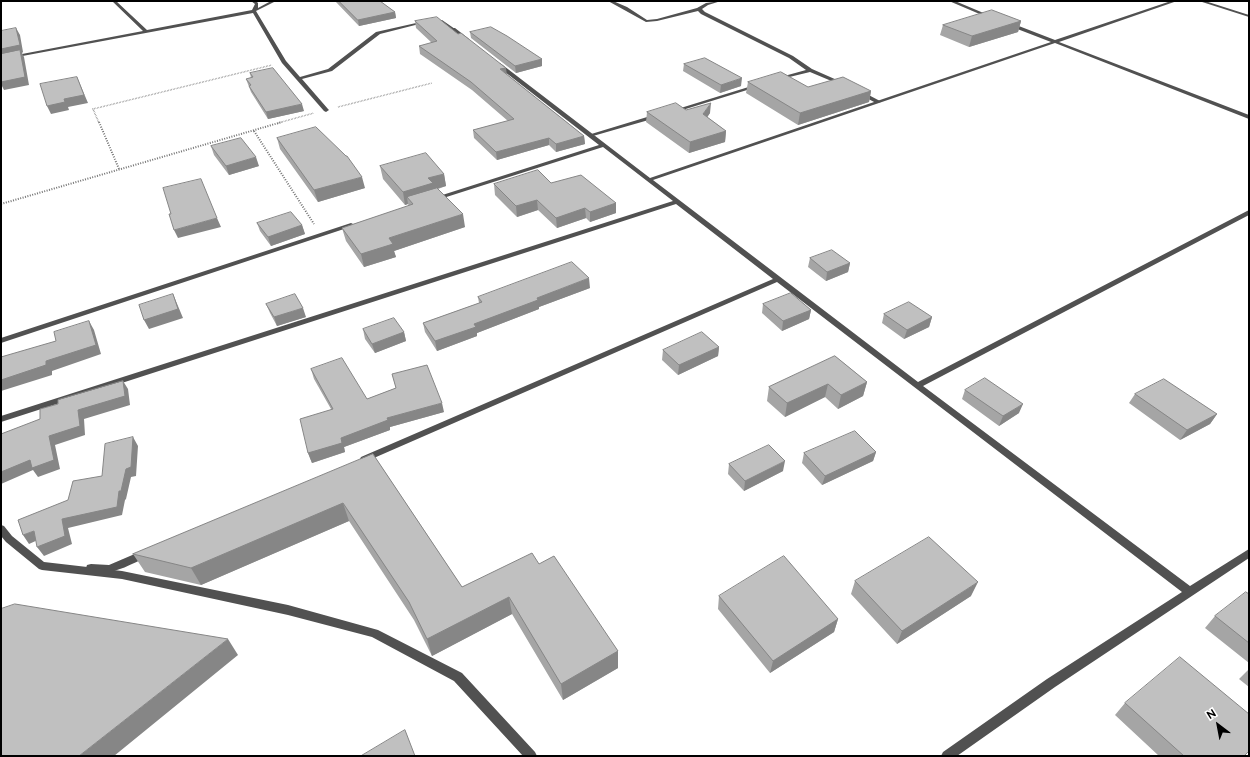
<!DOCTYPE html>
<html>
<head>
<meta charset="utf-8">
<style>
	body { margin:0 }
	#map { position:relative; width:1250px; height:757px; overflow:hidden; background:#fff; font-family:Raleway,sans-serif }
	canvas { display:block }
	.frame { position:absolute; inset:0; border:2px solid #000; pointer-events:none }
	.north { position:absolute; left:1198px; top:705px; width:40px; height:40px; -webkit-text-stroke:3px #fff; paint-order:stroke; rotate:328deg; font-size:11px; font-weight:700; line-height:16px; text-align:center; color:#000 }
	.north::after { content:''; display:block; margin:auto; width:14px; height:18px; background:#000; clip-path:polygon(50% 0,100% 100%,50% 72%,0 100%) }
</style>
</head>
<body>
<div id="map">
<canvas width="1250" height="757"></canvas>
<div class="frame"></div>
<div class="north">N</div>
</div>
<script>
const context = document.querySelector('canvas').getContext('2d');
context.lineJoin = 'round';
function stroke(path, color, width, dash) {
  context.strokeStyle = color;
  context.lineWidth = width;
  context.lineCap = dash ? 'butt' : 'round';
  context.setLineDash(dash || []);
  context.stroke(path);
}
function fillPath(path, color) {
  context.fillStyle = color;
  context.fill(path, 'evenodd');
}
stroke(new Path2D(`
	M 338,107 L 432,83
	M 99,123 L 93,109 L 272,65
	M 278,123 L 314,113`), '#737373', 1.5, [0.5, 1]);
stroke(new Path2D(`
	M 99,122 L 119,169
	M 254,131 L 314,224
	M 1,204 L 282,122`), '#737373', 2, [1, 1.5]);
fillPath(new Path2D(`
	M 112,1 L 116,1 L 147,30 L 252,10 L 255,4 L 251,1 L 256,1 L 258,3 L 258,8 L 271,1 L 276,1 L 256,11 L 286,61 L 300,77 L 328,69 L 376,32 L 425,21 L 427,22 L 380,34 L 332,71 L 302,79 L 328,109 L 329,110 L 326,112 L 324,111 L 282,63 L 253,13 L 1,60 L 1,58 L 143,31 Z
	M 608,1 L 613,1 L 627,7 L 647,20 L 657,19 L 697,8 L 706,3 L 721,1 L 708,5 L 702,9 L 705,12 L 793,56 L 812,69 L 846,84 L 841,85 L 810,72 L 777,80 L 777,78 L 806,70 L 789,58 L 701,14 L 698,11 L 657,21 L 646,22 Z
	M 436,20 L 442,20 L 455,29 L 451,30 L 439,22 L 434,22 L 434,21 Z
	M 755,85 L 760,86 L 676,112 L 671,111 Z
	M 861,91 L 880,101 L 881,102 L 876,103 L 859,94 L 858,93 Z
	M 657,114 L 660,116 L 659,117 L 593,136 L 588,135 Z`), '#515151');
fillPath(new Path2D(`
	M 949,1 L 955,1 L 993,17 L 989,18 Z
	M 1171,1 L 1177,1 L 1059,42 L 1249,115 L 1249,119 L 1055,43 L 653,180 L 918,382 L 1249,210 L 1249,215 L 923,386 L 1190,586 L 1249,549 L 1249,558 L 1055,687 L 957,756 L 941,756 L 943,752 L 1047,679 L 1182,592 L 777,282 L 367,461 L 361,461 L 360,459 L 361,457 L 773,279 L 676,204 L 1,422 L 1,416 L 673,201 L 603,147 L 437,200 L 433,200 L 433,198 L 599,145 L 496,65 L 496,63 L 500,63 L 650,178 L 1051,42 L 1007,25 L 1007,23 L 1011,23 L 1055,40 Z
	M 1199,1 L 1205,1 L 1249,15 L 1249,17 Z
	M 451,28 L 455,28 L 469,39 L 469,41 L 465,41 L 451,30 Z
	M 351,223 L 353,224 L 353,226 L 1,343 L 1,338 Z
	M 144,550 L 147,551 L 149,554 L 147,557 C 129,565 109,578 87,571 L 86,568 L 87,565 L 91,564 L 109,565 Z`), '#515151');
fillPath(new Path2D(`
	M 1,525 L 4,526 L 12,536 L 44,562 L 122,571 L 288,605 L 378,630 L 462,673 L 535,752 L 537,756 L 523,756 L 454,681 L 372,637 L 288,615 L 122,579 L 42,570 L 39,569 L 6,542 L 1,536 Z`), '#515151');
fillPath(new Path2D(`
	M 335,1 L 380,1 L 395,12 L 396,18 L 359,26 Z
	M 415,21 L 507,75 L 584,136 L 585,144 L 556,152 L 549,145 L 497,160 L 474,138 L 473,130 L 508,121 L 472,90 L 420,54 L 419,46 L 432,43 L 416,28 Z
	M 1021,21 L 1018,32 L 969,47 L 940,35 L 943,25 Z
	M 470,32 L 542,59 L 542,66 L 516,73 L 471,38 Z
	M 684,64 L 741,86 L 720,93 L 683,71 Z
	M 250,73 L 304,111 L 268,119 L 251,92 L 246,79 L 251,78 Z
	M 748,82 L 808,87 L 871,91 L 869,102 L 798,125 L 746,93 Z
	M 686,110 L 710,113 L 707,117 L 726,131 L 725,142 L 689,153 L 646,122 L 647,112 Z
	M 277,138 L 365,188 L 318,202 L 280,149 Z
	M 211,146 L 259,166 L 229,175 L 214,155 Z
	M 380,166 L 444,174 L 446,186 L 438,189 L 465,227 L 394,251 L 396,257 L 364,267 L 346,241 L 342,228 L 409,206 L 408,204 L 405,205 L 383,179 Z
	M 551,183 L 616,203 L 616,213 L 590,222 L 586,218 L 557,228 L 538,210 L 517,217 L 495,195 L 494,184 Z
	M 257,223 L 302,225 L 305,234 L 271,246 L 260,231 Z
	M 810,258 L 850,263 L 848,272 L 826,281 L 808,267 Z
	M 590,288 L 539,307 L 539,309 L 477,333 L 477,336 L 437,351 L 425,332 L 423,323 L 479,303 L 478,297 Z
	M 266,304 L 306,317 L 277,326 L 270,313 Z
	M 763,304 L 811,310 L 809,319 L 782,331 L 762,313 Z
	M 884,314 L 932,317 L 929,327 L 904,339 L 882,323 Z
	M 363,329 L 404,332 L 406,341 L 375,353 L 365,339 Z
	M 719,347 L 718,356 L 678,375 L 662,360 L 663,350 Z
	M 835,356 L 867,382 L 863,396 L 838,409 L 825,397 L 785,417 L 767,401 L 769,387 Z
	M 311,369 L 367,399 L 396,388 L 392,374 L 444,412 L 390,427 L 390,430 L 344,447 L 345,452 L 312,463 L 308,453 L 331,409 L 314,379 Z
	M 965,390 L 1019,413 L 999,426 L 962,399 Z
	M 1135,394 L 1217,414 L 1210,424 L 1180,440 L 1129,403 Z
	M 876,452 L 873,461 L 822,485 L 802,463 L 804,453 Z
	M 373,454 L 462,587 L 539,564 L 618,651 L 618,668 L 563,700 L 512,614 L 432,656 L 414,620 L 349,521 L 201,585 L 145,572 L 133,554 Z
	M 729,464 L 783,471 L 744,491 L 728,474 Z
	M 855,581 L 971,596 L 897,644 L 851,594 Z
	M 1249,594 L 1249,663 L 1205,628 L 1215,616 Z
	M 719,596 L 838,619 L 834,632 L 770,673 L 718,609 Z
	M 1249,669 L 1249,687 L 1239,679 Z
	M 1125,703 L 1244,756 L 1159,756 L 1115,715 Z`), '#a5a5a5');
fillPath(new Path2D(`
	M 395,12 L 396,18 L 359,26 L 358,20 Z
	M 1021,21 L 1018,32 L 969,47 L 972,36 Z
	M 16,28 L 20,35 L 23,52 L 22,53 L 24,57 L 29,85 L 4,90 L 1,84 L 1,49 Z
	M 542,59 L 542,66 L 516,73 L 515,66 Z
	M 506,68 L 507,75 L 500,69 Z
	M 77,77 L 88,103 L 68,107 L 69,110 L 51,114 L 47,106 L 64,99 Z
	M 742,78 L 741,86 L 720,93 L 721,85 Z
	M 871,91 L 869,102 L 798,125 L 800,113 Z
	M 711,103 L 710,113 L 702,125 L 703,114 Z
	M 302,104 L 304,111 L 268,119 L 266,112 Z
	M 726,131 L 725,142 L 689,153 L 690,142 Z
	M 584,136 L 585,144 L 556,152 L 556,144 Z
	M 549,138 L 549,145 L 497,160 L 496,152 Z
	M 256,157 L 259,166 L 229,175 L 226,166 Z
	M 444,174 L 446,186 L 407,197 L 408,204 L 405,205 L 403,192 L 428,178 Z
	M 362,177 L 365,188 L 318,202 L 314,190 Z
	M 537,200 L 538,210 L 517,217 L 516,206 Z
	M 616,203 L 616,213 L 590,222 L 590,212 Z
	M 585,208 L 586,218 L 557,228 L 556,218 Z
	M 463,214 L 465,227 L 394,251 L 396,257 L 364,267 L 361,254 L 389,238 Z
	M 217,218 L 221,227 L 178,238 L 174,230 Z
	M 302,225 L 305,234 L 271,246 L 268,237 Z
	M 850,263 L 848,272 L 826,281 L 827,272 Z
	M 589,278 L 590,288 L 539,307 L 539,309 L 477,333 L 477,336 L 437,351 L 435,341 L 474,324 L 537,298 Z
	M 173,294 L 183,318 L 149,329 L 144,320 Z
	M 303,308 L 306,317 L 277,326 L 274,317 Z
	M 811,310 L 809,319 L 782,331 L 783,321 Z
	M 932,317 L 929,327 L 904,339 L 907,330 Z
	M 89,321 L 94,330 L 101,354 L 52,371 L 52,375 L 1,391 L 1,380 L 46,361 Z
	M 404,332 L 406,341 L 375,353 L 372,344 Z
	M 719,347 L 718,356 L 678,375 L 679,365 Z
	M 123,381 L 128,389 L 130,405 L 84,419 L 85,435 L 55,445 L 60,469 L 38,477 L 33,470 L 1,484 L 1,472 L 49,436 L 78,410 Z
	M 867,382 L 863,396 L 838,409 L 841,395 Z
	M 828,384 L 825,397 L 785,417 L 787,403 Z
	M 442,403 L 444,412 L 390,427 L 390,430 L 344,447 L 345,452 L 312,463 L 308,453 L 341,438 L 387,418 Z
	M 1023,404 L 1019,413 L 999,426 L 1003,416 Z
	M 1217,414 L 1210,424 L 1180,440 L 1187,430 Z
	M 133,437 L 138,446 L 136,476 L 131,477 L 126,499 L 125,500 L 122,515 L 68,528 L 72,544 L 44,556 L 37,547 L 62,519 L 119,491 Z
	M 876,452 L 873,461 L 822,485 L 825,476 Z
	M 785,461 L 783,471 L 744,491 L 745,481 Z
	M 343,503 L 349,521 L 201,585 L 191,568 Z
	M 34,531 L 40,539 L 29,544 L 23,535 Z
	M 978,582 L 971,596 L 897,644 L 902,631 Z
	M 509,597 L 512,614 L 432,656 L 427,639 Z
	M 838,619 L 834,632 L 770,673 L 773,661 Z
	M 228,639 L 238,655 L 114,756 L 79,756 Z
	M 618,651 L 618,668 L 563,700 L 561,684 Z`), '#868686');
const building = new Path2D(`
	M 339,1 L 380,1 L 395,12 L 358,20 Z
	M 992,10 L 1021,21 L 972,36 L 943,25 Z
	M 437,17 L 458,34 L 461,33 L 506,68 L 500,69 L 584,136 L 556,144 L 549,138 L 496,152 L 473,130 L 514,119 L 471,82 L 419,46 L 437,41 L 415,21 Z
	M 491,27 L 507,36 L 542,59 L 515,66 L 470,32 Z
	M 16,28 L 20,45 L 1,49 L 1,31 Z
	M 20,50 L 25,77 L 1,82 L 1,54 Z
	M 705,58 L 742,78 L 721,85 L 684,64 Z
	M 273,68 L 302,104 L 266,112 L 249,86 L 251,85 L 246,79 L 253,77 L 250,73 Z
	M 781,72 L 808,87 L 843,77 L 871,91 L 800,113 L 748,82 Z
	M 77,77 L 84,95 L 64,99 L 65,102 L 47,106 L 40,84 Z
	M 676,103 L 686,110 L 711,103 L 703,114 L 726,131 L 690,142 L 647,112 Z
	M 316,127 L 346,156 L 347,156 L 362,177 L 314,190 L 277,138 Z
	M 241,138 L 256,157 L 226,166 L 211,146 Z
	M 426,153 L 444,174 L 428,178 L 433,183 L 403,192 L 380,166 Z
	M 538,170 L 551,183 L 581,175 L 616,203 L 590,212 L 585,208 L 556,218 L 537,200 L 516,206 L 494,184 Z
	M 201,179 L 217,218 L 174,230 L 169,214 L 171,214 L 163,188 Z
	M 437,188 L 463,214 L 389,238 L 393,244 L 361,254 L 342,228 L 413,204 L 407,197 Z
	M 291,212 L 302,225 L 268,237 L 257,223 Z
	M 832,250 L 850,263 L 827,272 L 810,258 Z
	M 572,262 L 589,278 L 537,298 L 538,300 L 474,324 L 476,327 L 435,341 L 423,323 L 482,302 L 478,297 Z
	M 791,293 L 811,310 L 783,321 L 763,304 Z
	M 173,294 L 178,309 L 144,320 L 139,305 Z
	M 295,294 L 303,308 L 274,317 L 266,304 Z
	M 909,302 L 932,317 L 907,330 L 884,314 Z
	M 394,318 L 404,332 L 372,344 L 363,329 Z
	M 89,321 L 96,345 L 46,361 L 46,365 L 1,380 L 1,357 L 56,341 L 54,332 Z
	M 702,332 L 719,347 L 679,365 L 663,350 Z
	M 835,356 L 867,382 L 841,395 L 828,384 L 787,403 L 769,387 Z
	M 342,358 L 367,399 L 396,388 L 392,374 L 427,365 L 442,403 L 387,418 L 388,420 L 341,438 L 342,443 L 308,453 L 300,419 L 333,409 L 311,369 Z
	M 985,378 L 1023,404 L 1003,416 L 965,390 Z
	M 1164,379 L 1217,414 L 1187,430 L 1135,394 Z
	M 123,381 L 125,396 L 78,410 L 80,426 L 49,436 L 54,460 L 32,468 L 30,460 L 1,472 L 1,434 L 40,419 L 40,409 L 58,404 L 58,400 Z
	M 855,431 L 876,452 L 825,476 L 804,453 Z
	M 133,437 L 131,467 L 126,469 L 121,491 L 119,491 L 117,507 L 62,519 L 65,536 L 37,547 L 34,531 L 23,535 L 18,520 L 68,500 L 73,481 L 102,476 L 105,444 Z
	M 769,445 L 785,461 L 745,481 L 729,464 Z
	M 373,454 L 462,587 L 532,553 L 539,564 L 554,556 L 618,651 L 561,684 L 509,597 L 427,639 L 409,602 L 343,503 L 191,568 L 133,554 Z
	M 929,537 L 978,582 L 902,631 L 855,581 Z
	M 784,556 L 838,619 L 773,661 L 719,596 Z
	M 1246,592 L 1249,594 L 1249,643 L 1215,616 Z
	M 15,604 L 228,639 L 79,756 L 1,756 L 1,609 Z
	M 1180,657 L 1249,714 L 1249,751 L 1244,756 L 1184,756 L 1125,703 Z
	M 405,730 L 415,756 L 361,756 Z`);
fillPath(building, '#c0c0c0');
stroke(building, '#868686', 1);
</script>
</body>
</html>
